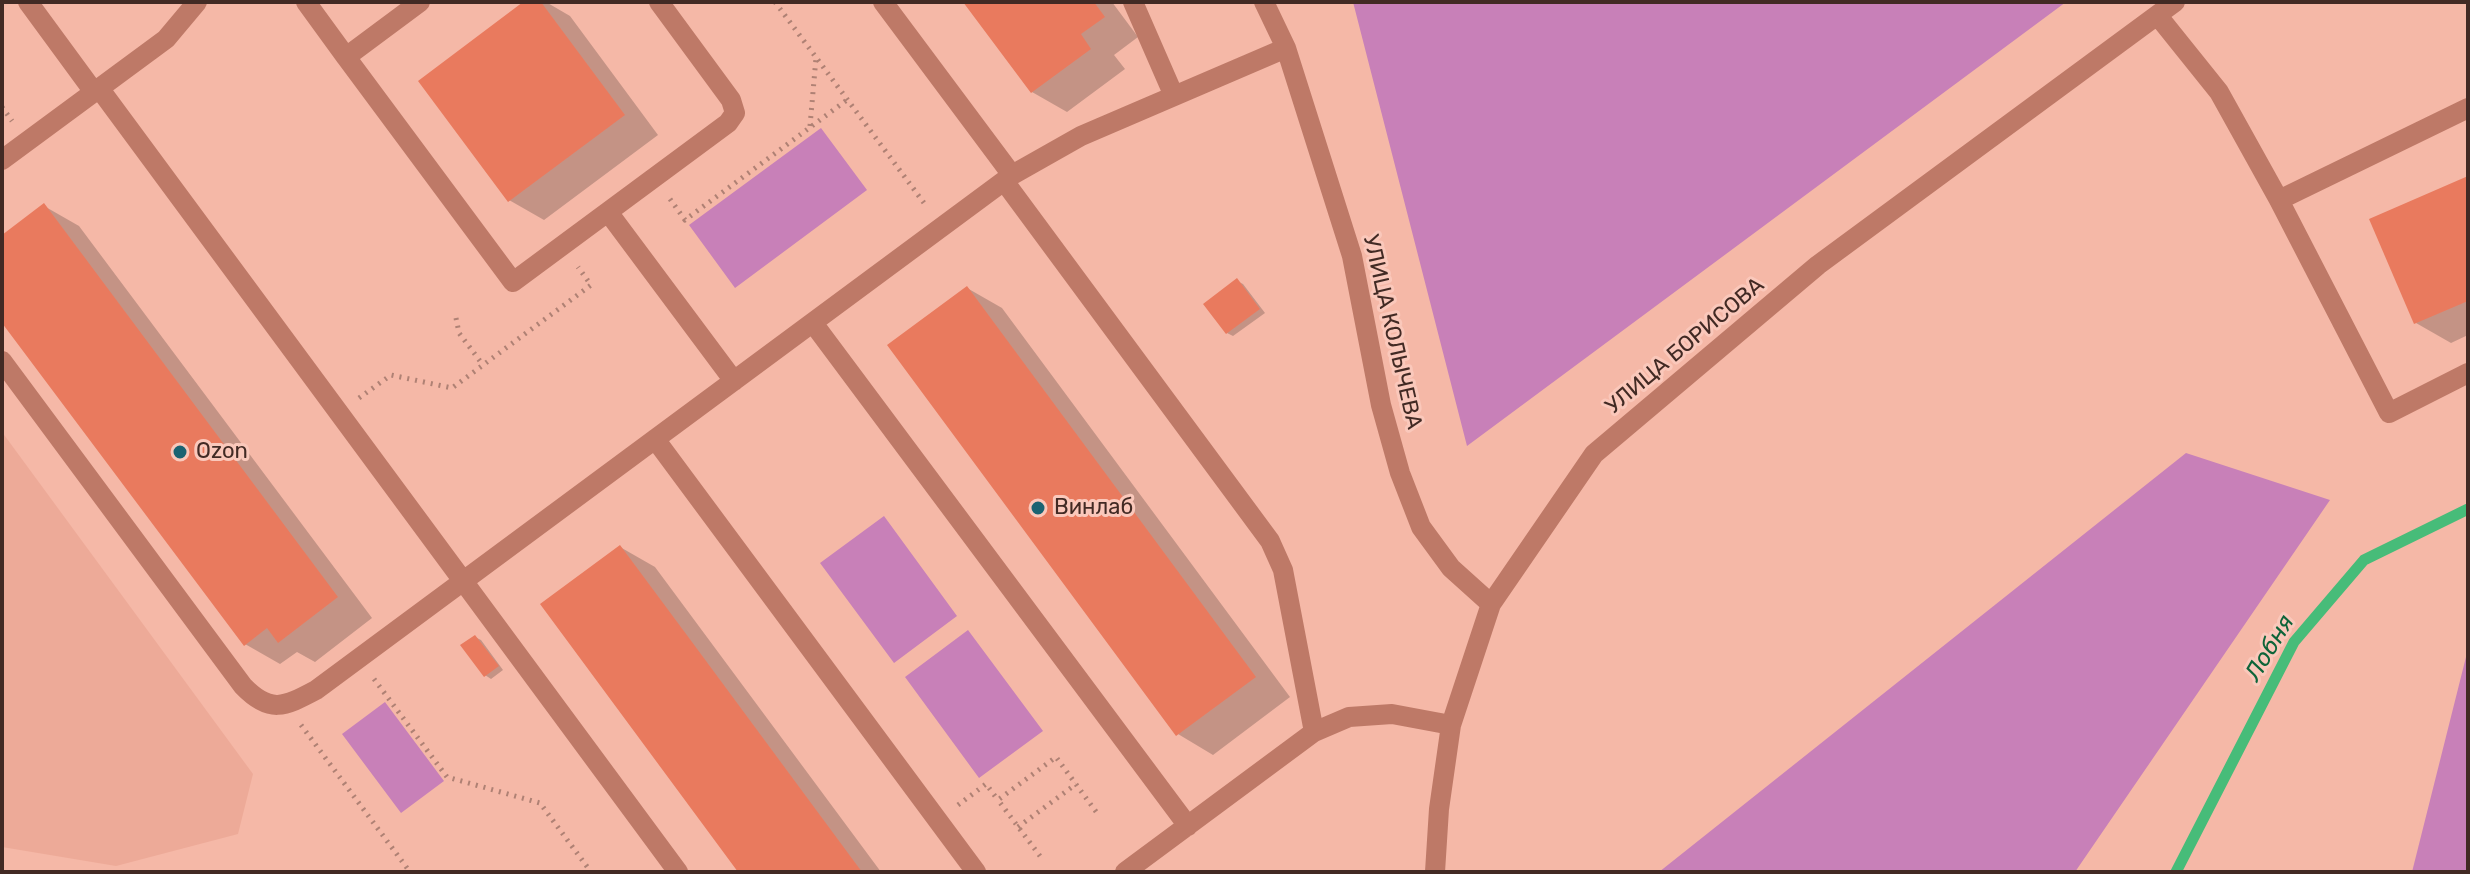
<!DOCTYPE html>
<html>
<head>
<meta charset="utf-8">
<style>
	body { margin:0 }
	#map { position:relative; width:2470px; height:874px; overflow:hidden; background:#f5b8a7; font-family:Rubik,sans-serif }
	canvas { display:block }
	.frame { position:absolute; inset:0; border:4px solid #422a24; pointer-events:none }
</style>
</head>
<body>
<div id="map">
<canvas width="2470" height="874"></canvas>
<div class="frame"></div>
</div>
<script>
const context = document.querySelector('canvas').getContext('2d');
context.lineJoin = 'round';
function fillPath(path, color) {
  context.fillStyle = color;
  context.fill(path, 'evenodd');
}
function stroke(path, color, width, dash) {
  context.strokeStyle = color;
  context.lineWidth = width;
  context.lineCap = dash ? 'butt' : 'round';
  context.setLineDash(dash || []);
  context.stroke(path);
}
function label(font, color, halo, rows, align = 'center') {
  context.font = font + ' Rubik,sans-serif';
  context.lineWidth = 6;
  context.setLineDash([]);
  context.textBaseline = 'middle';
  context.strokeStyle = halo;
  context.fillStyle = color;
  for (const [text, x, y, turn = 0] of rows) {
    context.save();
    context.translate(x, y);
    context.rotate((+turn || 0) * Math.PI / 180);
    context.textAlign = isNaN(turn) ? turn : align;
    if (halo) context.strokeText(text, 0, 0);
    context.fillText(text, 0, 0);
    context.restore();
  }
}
fillPath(new Path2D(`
	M 2,432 L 253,774 L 238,834 L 116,866 L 2,847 Z`), '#edaa98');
fillPath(new Path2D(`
	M 1353,2 L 2066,2 L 1467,446 Z
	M 821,128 L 867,190 L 735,288 L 689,225 Z
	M 2186,453 L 2330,500 L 2075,872 L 1659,872 Z
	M 884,516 L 957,616 L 894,663 L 820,563 Z
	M 968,630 L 1043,731 L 979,778 L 905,677 Z
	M 2468,649 L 2468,872 L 2412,872 Z
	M 385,702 L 444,781 L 401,813 L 342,734 Z`), '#c880b8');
fillPath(new Path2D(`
	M 527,2 L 546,2 L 570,16 L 658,135 L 544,220 L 509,200 Z
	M 966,2 L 1112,2 L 1138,37 L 1114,55 L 1125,69 L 1067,112 L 1032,92 Z
	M 2468,178 L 2468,335 L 2451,343 L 2416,323 Z
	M 44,206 L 79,226 L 372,618 L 315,662 L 297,652 L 280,664 L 245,644 L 2,319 L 2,237 Z
	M 1237,281 L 1243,284 L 1265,313 L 1233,336 L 1227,333 Z
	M 967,288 L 1002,308 L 1290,697 L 1213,755 L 1178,734 Z
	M 620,547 L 655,567 L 881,872 L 741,872 Z
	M 475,637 L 481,640 L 503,670 L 491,679 L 485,675 Z`), '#0003');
stroke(new Path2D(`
	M 2176,872 L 2294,642 L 2364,560 L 2468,509`), '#47bc79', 11);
fillPath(new Path2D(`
	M 523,2 L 541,2 L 625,115 L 508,202 L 418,81 Z
	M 963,2 L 1094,2 L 1105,17 L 1081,34 L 1091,49 L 1031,93 Z
	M 2468,176 L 2468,301 L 2414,324 L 2369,219 Z
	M 44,203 L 338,597 L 278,643 L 267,628 L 244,646 L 2,323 L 2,235 Z
	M 1237,278 L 1260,309 L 1226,334 L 1203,304 Z
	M 967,286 L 1256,677 L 1176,736 L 887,345 Z
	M 620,545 L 692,642 L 862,872 L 738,872 L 540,604 Z
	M 475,635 L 499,666 L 484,677 L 460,645 Z`), '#e97a5e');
stroke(new Path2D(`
	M 775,2 L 927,207
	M 2,107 L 12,121
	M 810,126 L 816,58
	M 670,199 L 685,220 L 847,100
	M 456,318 L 459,333 L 483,365
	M 359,398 L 391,375 L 452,388 L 591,285 L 578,267
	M 374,679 L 447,777 L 540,803 L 591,872
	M 301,725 L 410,872
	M 958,805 L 986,784 L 998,800
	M 1018,827 L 1076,784
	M 1040,856 L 998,800 L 1056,757 L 1097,813`), '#af8174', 5, [2, 6]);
stroke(new Path2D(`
	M 28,2 L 94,92
	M 306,2 L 346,57
	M 420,2 L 346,57 L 513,282 L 728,123 L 735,113 L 731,100 L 659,2
	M 883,2 L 1012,175
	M 1133,2 L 1174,96
	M 1264,2 L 1286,48 L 1352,256 L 1381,405 L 1400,473 L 1421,527 L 1451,568 L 1491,604
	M 2158,16 L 2219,92 L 2279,200 L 2389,413 L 2468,373
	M 99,88 L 678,872
	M 2,160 L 166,39 L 197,2
	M 1004,181 L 1270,541 L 1283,570 L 1314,732
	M 2279,200 L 2468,108
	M 608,212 L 734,381
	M 813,323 L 1188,826
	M 2,361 L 243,686 C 270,714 284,707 316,690 L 1012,175 L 1081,136 L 1286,48
	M 655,439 L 976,872
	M 1125,872 L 1314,732 L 1349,717 L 1392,714 L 1451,725
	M 1435,872 L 1439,809 L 1451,725 L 1491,604 L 1594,454 L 1818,265 L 2175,2`), '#be7967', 20);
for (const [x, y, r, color] of [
	[180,452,8,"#1b6372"],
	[1038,508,8,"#1b6372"]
]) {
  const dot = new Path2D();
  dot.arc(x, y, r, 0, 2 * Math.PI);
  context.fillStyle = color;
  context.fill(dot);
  stroke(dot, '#fac8bb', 3);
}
label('22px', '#422a24', '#fac8bb', [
	["УЛИЦА КОЛЫЧЕВА",1392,332,77],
	["УЛИЦА БОРИСОВА",1685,346,-40]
]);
label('22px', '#422a24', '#fac8bb', [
	["Ozon",196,452],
	["Винлаб",1054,508]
], 'left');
label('italic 24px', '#0e6439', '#fac8bb', [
	["Лобня",2270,648,-59]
]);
</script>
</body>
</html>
